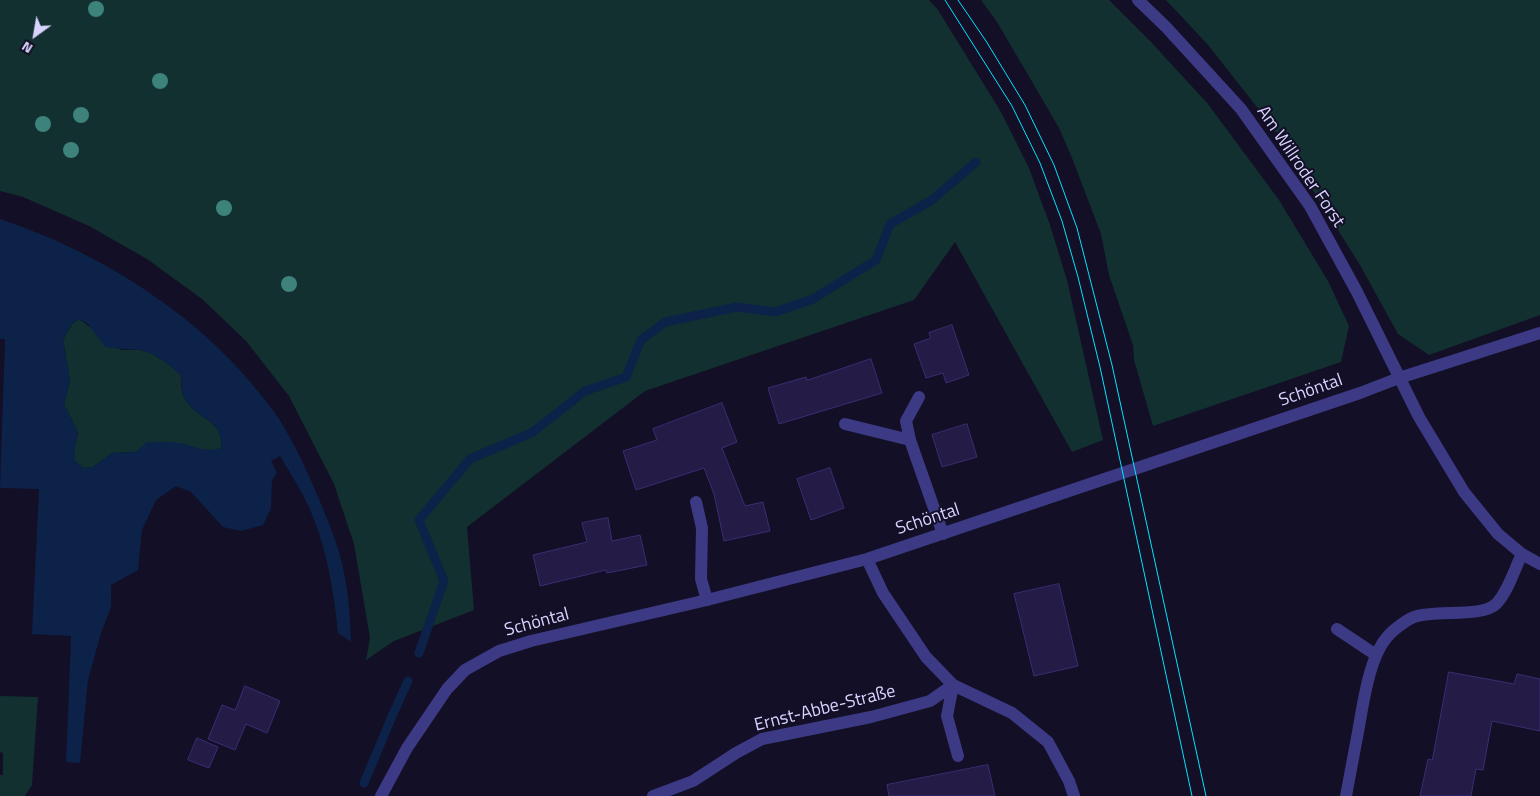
<!DOCTYPE html>
<html>
<head>
<meta charset="utf-8">
<style>
	body { margin:0 }
	#map { position:relative; width:1540px; height:796px; overflow:hidden; background:#130f26; font-family:"Titillium Web",sans-serif }
	canvas { display:block }
	.north { position:absolute; left:10px; top:10px; width:50px; height:50px; -webkit-text-stroke:4px #130f26; paint-order:stroke; rotate:212deg; font-size:14px; font-weight:700; line-height:20px; text-align:center; color:#d9d4ff }
	.north::after { content:''; display:block; margin:auto; width:18px; height:22px; background:#d9d4ff; clip-path:polygon(50% 0,100% 100%,50% 72%,0 100%) }
</style>
</head>
<body>
<div id="map">
<canvas width="1540" height="796"></canvas>
<div class="north">N</div>
</div>
<script>
const context = document.querySelector('canvas').getContext('2d');
context.lineJoin = 'round';
function fillPath(path, color) {
  context.fillStyle = color;
  context.fill(path, 'evenodd');
}
function stroke(path, color, width, dash) {
  context.strokeStyle = color;
  context.lineWidth = width;
  context.lineCap = dash ? 'butt' : 'round';
  context.setLineDash(dash || []);
  context.stroke(path);
}
function label(font, color, halo, rows, align = 'center') {
  context.font = font + ' "Titillium Web",sans-serif';
  context.lineWidth = 4;
  context.setLineDash([]);
  context.textBaseline = 'middle';
  context.strokeStyle = halo;
  context.fillStyle = color;
  for (const [text, x, y, turn = 0] of rows) {
    context.save();
    context.translate(x, y);
    context.rotate((+turn || 0) * Math.PI / 180);
    context.textAlign = isNaN(turn) ? turn : align;
    if (halo) context.strokeText(text, 0, 0);
    context.fillText(text, 0, 0);
    context.restore();
  }
}
fillPath(new Path2D(`
	M 0,0 L 929,0 L 938,10 L 1001,112 L 1029,168 L 1050,225 L 1067,280 L 1103,440 L 1072,452 L 955,242 L 914,300 L 645,391 L 467,527 L 474,610 L 394,641 L 366,660 L 370,638 L 354,544 L 334,484 L 289,396 L 246,341 L 202,299 L 147,259 L 89,226 L 23,197 L 0,191 Z
	M 981,0 L 1109,0 L 1151,42 L 1208,104 L 1279,200 L 1328,281 L 1349,326 L 1341,362 L 1153,426 L 1134,360 L 1133,345 L 1109,275 L 1101,234 L 1072,158 L 1059,128 L 1041,97 L 997,22 Z
	M 1166,0 L 1540,0 L 1540,315 L 1429,355 L 1398,334 L 1360,265 L 1275,130 L 1208,45 Z
	M 79,319 L 121,350 L 140,350 L 151,353 L 167,363 L 181,375 C 181,383 181,393 185,399 C 197,420 224,419 221,448 L 213,451 L 199,449 L 178,443 L 135,452 L 112,453 L 93,467 L 83,468 L 75,461 L 75,446 L 78,433 L 64,404 L 70,381 L 63,340 L 72,324 Z
	M 0,696 L 38,697 L 32,785 L 25,796 L 0,796 L 0,775 L 3,775 L 3,753 L 0,752 Z`), '#12302f');
fillPath(new Path2D(`
	M 0,219 C 105,254 206,319 272,409 C 290,433 307,471 319,499 C 326,517 335,536 340,556 C 348,584 350,613 351,642 L 338,633 C 334,594 328,554 313,517 C 305,496 292,476 280,456 L 271,461 L 277,473 L 272,480 L 271,508 L 263,525 L 241,531 L 223,527 L 191,492 L 176,486 L 156,500 L 142,530 L 138,570 L 111,585 L 111,607 L 101,633 L 88,680 L 80,763 L 66,762 L 71,636 L 32,634 L 39,489 L 0,488 L 5,339 L 0,339 ZM 79,319 L 88,324 L 105,347 C 117,349 129,349 141,350 C 156,353 169,365 181,375 C 182,383 181,393 185,399 C 197,420 224,419 221,448 C 205,453 194,446 179,443 C 168,441 157,442 147,442 L 135,452 L 112,453 L 93,467 L 83,468 L 75,461 L 75,446 L 78,433 L 64,404 L 70,381 L 63,340 L 72,324 Z`), '#0c2248');
stroke(new Path2D(`
	M 419,653 L 444,581 L 419,520 L 470,459 L 533,432 L 585,391 L 626,377 L 641,340 L 665,322 L 737,307 L 775,312 L 813,299 L 876,260 L 890,224 L 932,200 L 976,162
	M 364,783 L 393,714 L 408,681`), '#0c2248', 9);
const building = new Path2D(`
	M 952,325 L 969,375 L 946,383 L 943,373 L 926,378 L 914,344 L 931,338 L 929,333 Z
	M 871,359 L 882,393 L 779,424 L 768,388 L 806,377 L 807,380 Z
	M 722,403 L 737,442 L 722,448 L 745,506 L 763,502 L 770,531 L 724,541 L 714,494 L 704,468 L 636,490 L 623,451 L 657,440 L 653,429 Z
	M 967,424 L 977,457 L 942,467 L 932,435 Z
	M 830,468 L 844,508 L 811,520 L 797,479 Z
	M 608,518 L 612,541 L 640,535 L 647,565 L 607,573 L 606,570 L 540,586 L 533,555 L 587,542 L 582,523 Z
	M 1059,584 L 1078,666 L 1034,676 L 1014,594 Z
	M 1449,672 L 1514,684 L 1517,674 L 1540,679 L 1540,731 L 1492,721 L 1483,770 L 1476,769 L 1471,796 L 1420,796 L 1428,759 L 1432,760 Z
	M 245,686 L 280,701 L 267,733 L 246,724 L 235,750 L 208,739 L 222,705 L 235,710 Z
	M 197,738 L 218,747 L 209,768 L 188,760 Z
	M 988,765 L 995,796 L 889,796 L 887,785 Z`);
fillPath(building, '#241b47');
stroke(building, '#3b2d73', 1);
stroke(new Path2D(`
	M 1399,378 L 1540,333
	M 845,424 L 910,440 L 943,534
	M 910,440 L 906,421 L 919,397
	M 696,502 L 702,528 L 701,579 L 707,600
	M 1337,629 L 1376,655
	M 953,685 L 947,716 L 958,756`), '#3d3a85', 12);
stroke(new Path2D(`
	M 1138,0 L 1166,27 L 1241,109 L 1310,206 L 1357,292 L 1419,417 L 1464,492 L 1498,534 L 1522,554 L 1540,564
	M 867,559 L 883,593 L 926,657 L 953,685 L 1012,713 L 1048,742 L 1069,781 L 1074,796
	M 381,796 L 407,748 L 447,689 L 465,670 L 499,651 L 531,641 L 707,600 L 867,559 L 1360,393 L 1399,378
	M 653,796 L 693,781 L 736,753 L 762,739 L 871,717 L 930,701 L 953,685
	M 1346,796 C 1350,775 1354,753 1358,732 C 1363,705 1369,655 1389,635 C 1393,630 1408,619 1414,617 C 1434,609 1482,618 1496,604 C 1508,592 1514,570 1522,554`), '#3d3a85', 12);
stroke(new Path2D(`
	M 945,0 L 1012,106 L 1040,163 L 1062,221 L 1078,277 L 1100,367 L 1192,796
	M 958,0 L 986,41 L 1025,105 L 1054,165 L 1077,228 L 1112,365 L 1206,796`), '#00e5ff', 1);
context.fillStyle = '#3d827b';
for (const [x, y] of [
	[96,9],
	[160,81],
	[81,115],
	[43,124],
	[71,150],
	[224,208],
	[289,284]
]) {
  context.beginPath();
  context.arc(x, y, 8, 0, 2 * Math.PI);
  context.fill();
}
label('18px', '#d9d4ff', '#130f26', [
	["Am Willroder Forst",1300,167,56],
	["Schöntal",1311,391,-19],
	["Schöntal",928,520,-18],
	["Schöntal",537,623,-15],
	["Ernst-Abbe-Straße",825,709,-14]
]);
</script>
</body>
</html>
